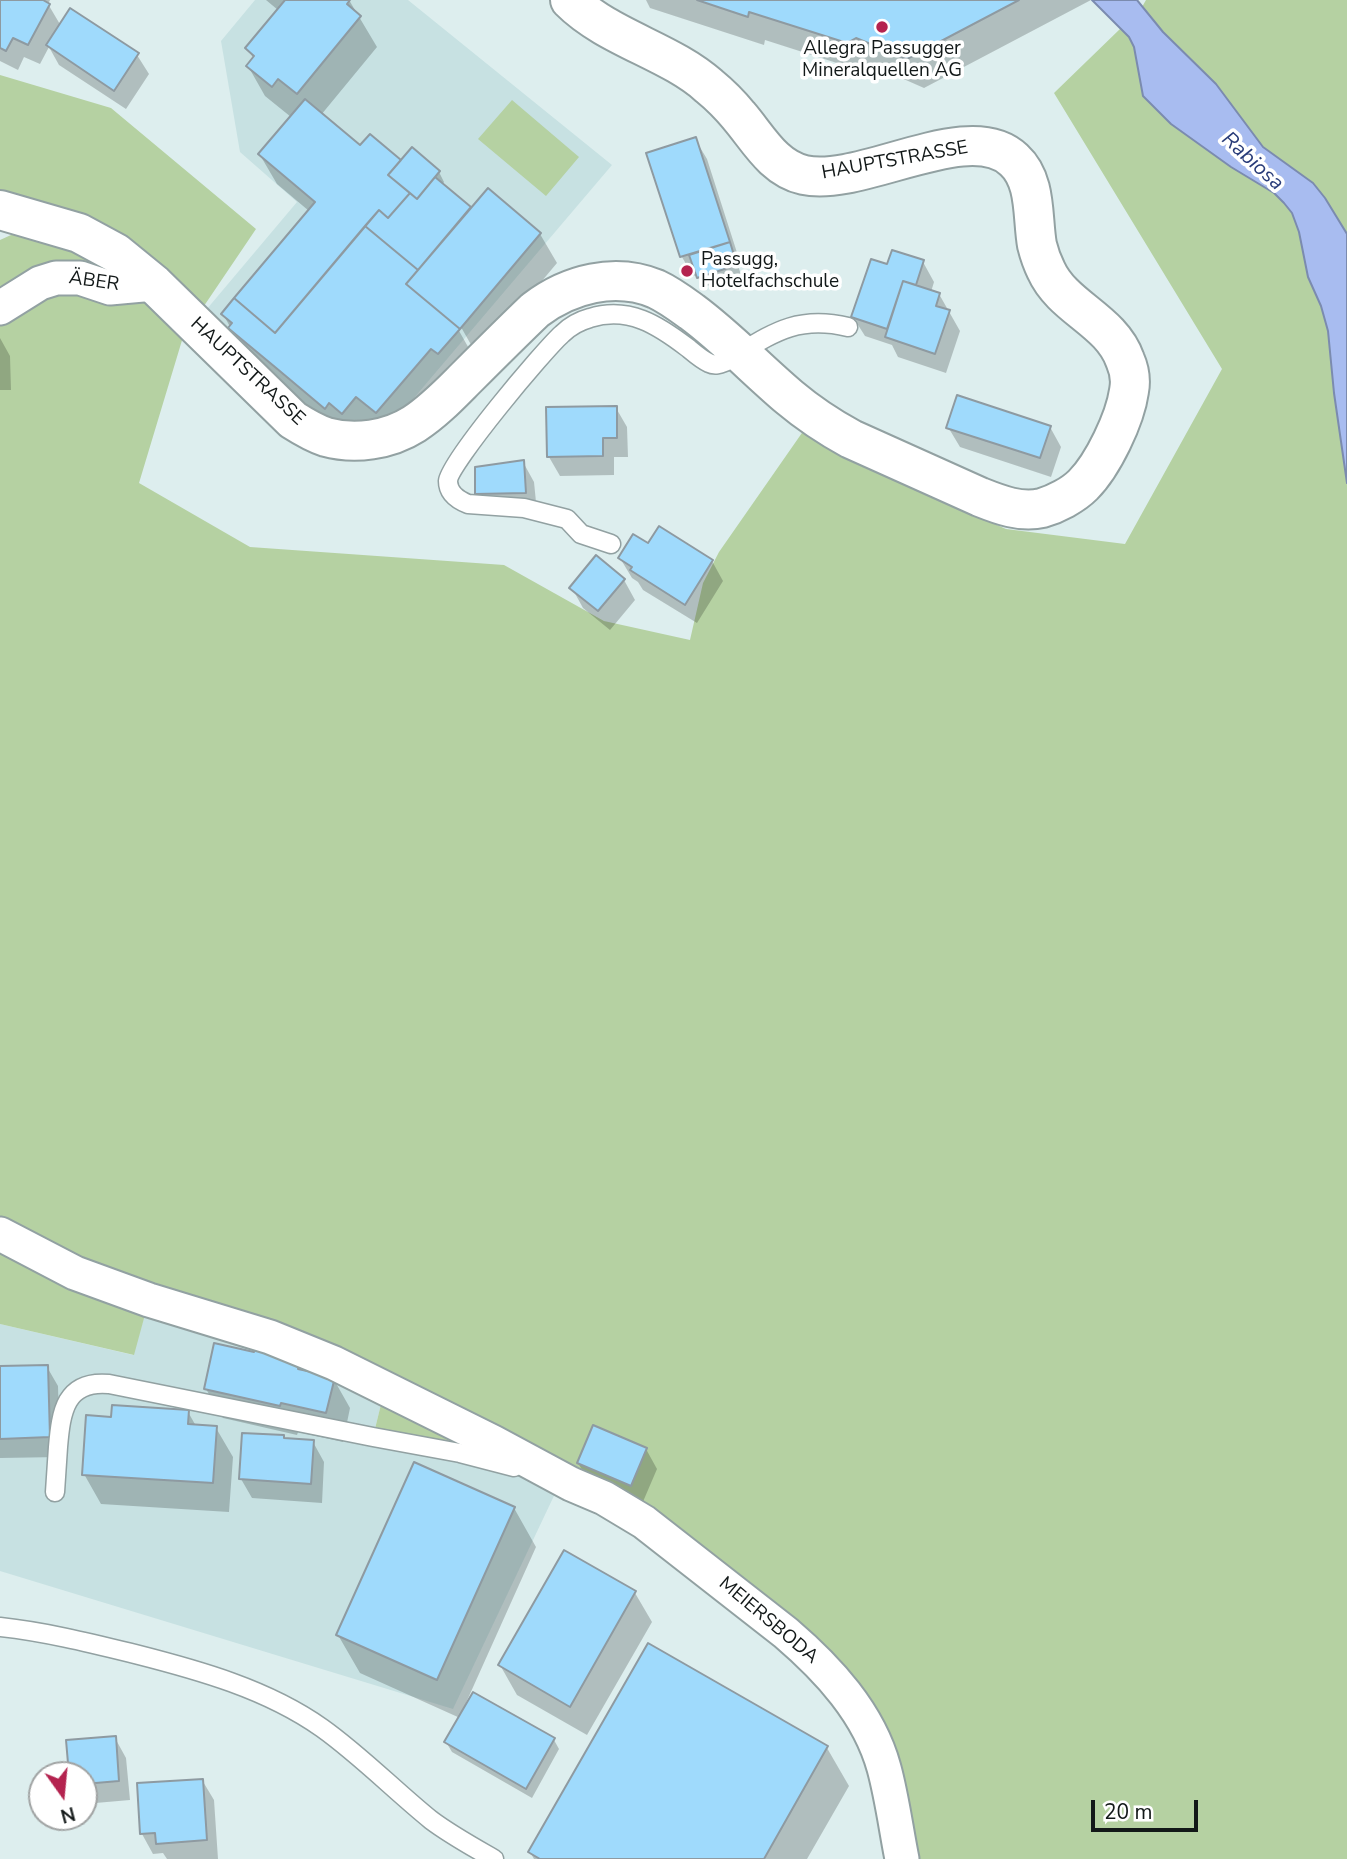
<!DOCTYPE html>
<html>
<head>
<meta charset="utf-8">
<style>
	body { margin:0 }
	#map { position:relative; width:1347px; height:1859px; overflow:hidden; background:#dee; font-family:"Nunito Sans",sans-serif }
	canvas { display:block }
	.north { position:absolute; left:28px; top:1761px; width:70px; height:70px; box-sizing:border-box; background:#fff; border:2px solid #a0a3a3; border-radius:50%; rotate:165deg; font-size:19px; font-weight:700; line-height:28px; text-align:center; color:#121818 }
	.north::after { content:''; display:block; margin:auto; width:24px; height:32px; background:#b4234f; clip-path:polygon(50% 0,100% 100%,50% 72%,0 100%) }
	.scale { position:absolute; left:1091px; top:1800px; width:107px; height:32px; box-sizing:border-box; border:4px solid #121818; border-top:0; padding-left:9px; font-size:21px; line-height:24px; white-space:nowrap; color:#121818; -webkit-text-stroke:5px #fff; paint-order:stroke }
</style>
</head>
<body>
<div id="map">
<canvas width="1347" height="1859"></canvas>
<div class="north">N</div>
<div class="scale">20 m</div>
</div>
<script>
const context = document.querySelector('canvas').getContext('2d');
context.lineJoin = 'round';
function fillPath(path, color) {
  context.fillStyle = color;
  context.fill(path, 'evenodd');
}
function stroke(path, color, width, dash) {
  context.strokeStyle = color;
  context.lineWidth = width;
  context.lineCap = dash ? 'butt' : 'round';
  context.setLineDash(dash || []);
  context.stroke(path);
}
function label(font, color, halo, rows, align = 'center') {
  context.font = font + ' "Nunito Sans",sans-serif';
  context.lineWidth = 7;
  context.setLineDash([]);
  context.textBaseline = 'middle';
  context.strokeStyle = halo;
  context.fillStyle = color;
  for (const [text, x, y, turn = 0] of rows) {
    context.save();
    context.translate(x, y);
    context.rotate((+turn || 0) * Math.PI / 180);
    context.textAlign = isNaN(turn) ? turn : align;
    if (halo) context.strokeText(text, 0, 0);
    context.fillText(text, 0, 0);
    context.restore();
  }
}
fillPath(new Path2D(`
	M 255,0 L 408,0 L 612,165 L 391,425 L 323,424 L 201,316 L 297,202 L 240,152 L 221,41 Z
	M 149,1300 L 385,1388 L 373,1437 L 561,1481 L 453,1709 L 0,1571 L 0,1324 L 133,1355 Z`), '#c7e1e2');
fillPath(new Path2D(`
	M 1146,0 L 1347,0 L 1347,234 L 1325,198 L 1313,183 L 1263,147 L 1216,84 L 1163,32 L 1142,7 Z
	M 1121,28 L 1129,37 L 1134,47 L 1143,96 L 1171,124 L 1231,167 L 1274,193 L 1284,203 L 1292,213 L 1299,232 L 1308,275 L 1321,306 L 1328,331 L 1334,393 L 1347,483 L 1347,1859 L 902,1859 L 842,1689 L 571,1484 L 373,1437 L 385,1388 L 149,1300 L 134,1355 L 0,1324 L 0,240 L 11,235 L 17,215 L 0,210 L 0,75 L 111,108 L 256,229 L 183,337 L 139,483 L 250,547 L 504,565 L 604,621 L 690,640 L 703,583 L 719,552 L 804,430 L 854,462 L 1006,529 L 1125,544 L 1222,369 L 1054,93 Z
	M 512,100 L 579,157 L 546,196 L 478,139 Z`), '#b5d1a2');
const water = new Path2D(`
	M 1092,0 L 1137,0 L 1163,32 L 1216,84 L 1263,147 L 1313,183 L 1325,198 L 1347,234 L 1347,483 L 1334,393 L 1328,331 L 1321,306 L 1308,277 L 1299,232 L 1292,213 L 1284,203 L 1274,193 L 1231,167 L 1171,124 L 1143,96 L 1134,47 L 1129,37 Z`);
fillPath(water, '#a8bcf0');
stroke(water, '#7b8baf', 2);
fillPath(new Path2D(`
	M 0,0 L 50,0 L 48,4 L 61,26 L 137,55 L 149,74 L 126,109 L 59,65 L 49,47 L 40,64 L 24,57 L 18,70 L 0,61 Z
	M 266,0 L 349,0 L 377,47 L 321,115 L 360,148 L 401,163 L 439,172 L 444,182 L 442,185 L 471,210 L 540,234 L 557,263 L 478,357 L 457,320 L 454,322 L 480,368 L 365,452 L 252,367 L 223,314 L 309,211 L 277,184 L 260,155 L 291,117 L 265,96 L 248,66 L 254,59 L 247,48 L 278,10 Z
	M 646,0 L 1091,0 L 924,88 L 874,66 L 865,72 L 765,40 L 764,45 L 650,8 Z
	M 695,139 L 707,159 L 740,262 L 737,262 L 741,275 L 704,287 L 697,275 L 693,276 L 682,257 L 648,154 Z
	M 923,262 L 934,282 L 931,292 L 939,294 L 960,331 L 946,373 L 898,357 L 892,345 L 865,336 L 853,317 L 888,266 Z
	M 0,338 L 10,356 L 11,390 L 0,390 Z
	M 616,408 L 627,427 L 628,457 L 614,457 L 614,475 L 560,476 L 549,457 Z
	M 948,427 L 1050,427 L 1061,447 L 1051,477 L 960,447 Z
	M 523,462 L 534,482 L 537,512 L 489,513 L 477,493 Z
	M 649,545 L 712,561 L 723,581 L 697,623 L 643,590 L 638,582 L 632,578 L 620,558 Z
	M 624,580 L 635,600 L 610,630 L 583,608 L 572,588 Z
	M 256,1354 L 300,1358 L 308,1373 L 333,1378 L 350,1408 L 343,1442 L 298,1432 L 297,1435 L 223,1418 L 206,1389 Z
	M 47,1367 L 58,1386 L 60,1457 L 0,1458 L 0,1368 Z
	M 188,1412 L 196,1426 L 216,1428 L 233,1457 L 229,1512 L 101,1504 L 84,1474 L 113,1419 Z
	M 285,1440 L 313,1442 L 324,1462 L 322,1503 L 252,1498 L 241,1479 Z
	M 646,1449 L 657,1469 L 642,1504 L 590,1483 L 578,1463 Z
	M 514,1508 L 536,1547 L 465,1705 L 554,1740 L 559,1749 L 532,1798 L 452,1752 L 446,1742 L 460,1718 L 360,1673 L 338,1635 Z
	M 635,1593 L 652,1622 L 587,1735 L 517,1695 L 500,1665 Z
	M 649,1646 L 827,1748 L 849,1786 L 807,1859 L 534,1859 L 530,1852 Z
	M 115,1738 L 126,1758 L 130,1800 L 84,1804 L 84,1775 Z
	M 202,1780 L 214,1800 L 218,1859 L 167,1859 L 163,1853 L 153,1854 L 142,1834 Z`), '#0003');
const building = new Path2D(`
	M 0,0 L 43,0 L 50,4 L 28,45 L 13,38 L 6,51 L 0,48 Z
	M 285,0 L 350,0 L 347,4 L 361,16 L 297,94 L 278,79 L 272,87 L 246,66 L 254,56 L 245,48 Z
	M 697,0 L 1019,0 L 907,59 L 856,38 L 847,43 L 749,12 L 748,17 Z
	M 70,8 L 139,53 L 114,91 L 46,45 Z
	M 305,99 L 360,145 L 370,134 L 401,160 L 388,175 L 410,193 L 388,218 L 379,210 L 275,333 L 234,298 L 315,202 L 258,154 Z
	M 696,137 L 730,242 L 680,257 L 646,153 Z
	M 412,147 L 440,171 L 417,199 L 388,175 Z
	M 435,177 L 471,207 L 418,270 L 365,226 L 379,210 L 388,218 L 410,193 L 417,199 Z
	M 488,188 L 541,233 L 460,329 L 406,284 Z
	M 365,226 L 418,270 L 406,284 L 460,329 L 438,354 L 431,349 L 376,413 L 356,397 L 342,414 L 329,403 L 325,409 L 275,367 L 228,328 L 232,323 L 221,314 L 234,298 L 275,333 Z
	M 730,242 L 737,265 L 697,278 L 689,255 Z
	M 892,250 L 924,260 L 916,285 L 903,281 L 887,329 L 851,317 L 871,259 L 887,264 Z
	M 903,281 L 940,293 L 936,306 L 950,310 L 935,354 L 885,337 Z
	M 957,395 L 1051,426 L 1040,458 L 946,428 Z
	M 617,406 L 617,438 L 603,438 L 603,456 L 547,457 L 546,407 Z
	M 524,460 L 526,493 L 475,494 L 475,467 Z
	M 659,526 L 713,560 L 685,605 L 630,570 L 632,567 L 618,558 L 633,534 L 648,543 Z
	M 596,555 L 625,579 L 598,611 L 569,588 Z
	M 214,1343 L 254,1352 L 256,1346 L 301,1356 L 298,1369 L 335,1377 L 326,1413 L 281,1403 L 280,1406 L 204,1389 Z
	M 48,1365 L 50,1437 L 0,1439 L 0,1366 Z
	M 112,1405 L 189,1410 L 188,1424 L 217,1426 L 213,1483 L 82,1475 L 86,1415 L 111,1417 Z
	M 593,1425 L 647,1448 L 631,1486 L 577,1463 Z
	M 242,1433 L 284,1435 L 284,1438 L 314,1440 L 311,1484 L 239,1479 Z
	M 414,1462 L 515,1507 L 437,1680 L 336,1635 Z
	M 564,1550 L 636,1591 L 570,1707 L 498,1665 Z
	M 648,1643 L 828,1746 L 764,1859 L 540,1859 L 528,1852 Z
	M 473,1692 L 555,1738 L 526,1789 L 444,1742 Z
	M 116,1736 L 119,1781 L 84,1784 L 84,1775 L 69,1775 L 66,1740 Z
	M 203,1779 L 207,1840 L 156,1844 L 155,1833 L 140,1834 L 137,1783 Z`);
fillPath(building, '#9fdafc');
stroke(building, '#8e9aa1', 2);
const service = new Path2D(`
	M 611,544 L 581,534 L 567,519 L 524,508 L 468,504 C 458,500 448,493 448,481 C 449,463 544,350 562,334 C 570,326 579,321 590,318 C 629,306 658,325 688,348 C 694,353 702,360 709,363 C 715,366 720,364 725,362 C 769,336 794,314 848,327
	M 55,1492 C 56,1477 57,1462 58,1447 C 61,1412 65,1380 109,1384 L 373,1437 L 460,1453 L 514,1467
	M 0,1627 C 46,1632 90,1643 135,1654 C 198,1670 267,1689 322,1728 C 360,1755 394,1790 431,1820 C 451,1835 473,1847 494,1859`);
const minor = new Path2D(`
	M 0,308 L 40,283 L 56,278 L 80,278 L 110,288 L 154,284
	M 0,1234 L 75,1273 L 149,1300 L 270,1337 L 334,1363 L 493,1442 L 571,1484 L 604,1498 L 644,1522 L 786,1633 C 828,1669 869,1713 884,1768 C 892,1797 896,1829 902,1859`);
const tertiary = new Path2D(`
	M 0,210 L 79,233 L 116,253 L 154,284 L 293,420 C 304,427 314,433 326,437 C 355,445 389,440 414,424 C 434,411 450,394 466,378 C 489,355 512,332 535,310 C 569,284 615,272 656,289 C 669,295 681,304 692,312 C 727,338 756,369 789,397 C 808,413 829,427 851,439 L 980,497 C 1000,505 1021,513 1042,508 C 1056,504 1073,495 1083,485 C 1103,465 1125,419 1129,391 C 1131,381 1129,369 1125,360 C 1111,320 1063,308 1046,270 C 1042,262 1039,253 1037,245 C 1032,217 1037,181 1014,160 C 969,117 861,188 804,175 C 773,168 758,138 739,116 C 730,105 720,95 709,86 C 670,51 608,38 570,0`);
stroke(service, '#92a1a2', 21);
stroke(minor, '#92a1a2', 37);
stroke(tertiary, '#92a1a2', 42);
stroke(service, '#fff', 18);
stroke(minor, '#fff', 33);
stroke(tertiary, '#fff', 38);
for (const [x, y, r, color] of [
	[882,27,7,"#b4234f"],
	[687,271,7,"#b4234f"]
]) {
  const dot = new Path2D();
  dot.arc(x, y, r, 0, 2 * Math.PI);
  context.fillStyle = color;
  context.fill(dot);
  stroke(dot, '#fff', 2.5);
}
label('19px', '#121818', '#fff', [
	["Allegra Passugger",882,49],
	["Mineralquellen AG",882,71],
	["Passugg,",701,260,"left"],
	["Hotelfachschule",701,282,"left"]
]);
label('19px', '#121818', '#fff', [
	["HAUPTSTRASSE",895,161,-10],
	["ÄBER",94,282,8],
	["HAUPTSTRASSE",247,372,43],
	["MEIERSBODA",768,1621,40]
]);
label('italic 21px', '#293c79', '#fff', [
	["Rabiosa",1252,162,42]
]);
</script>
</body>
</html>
